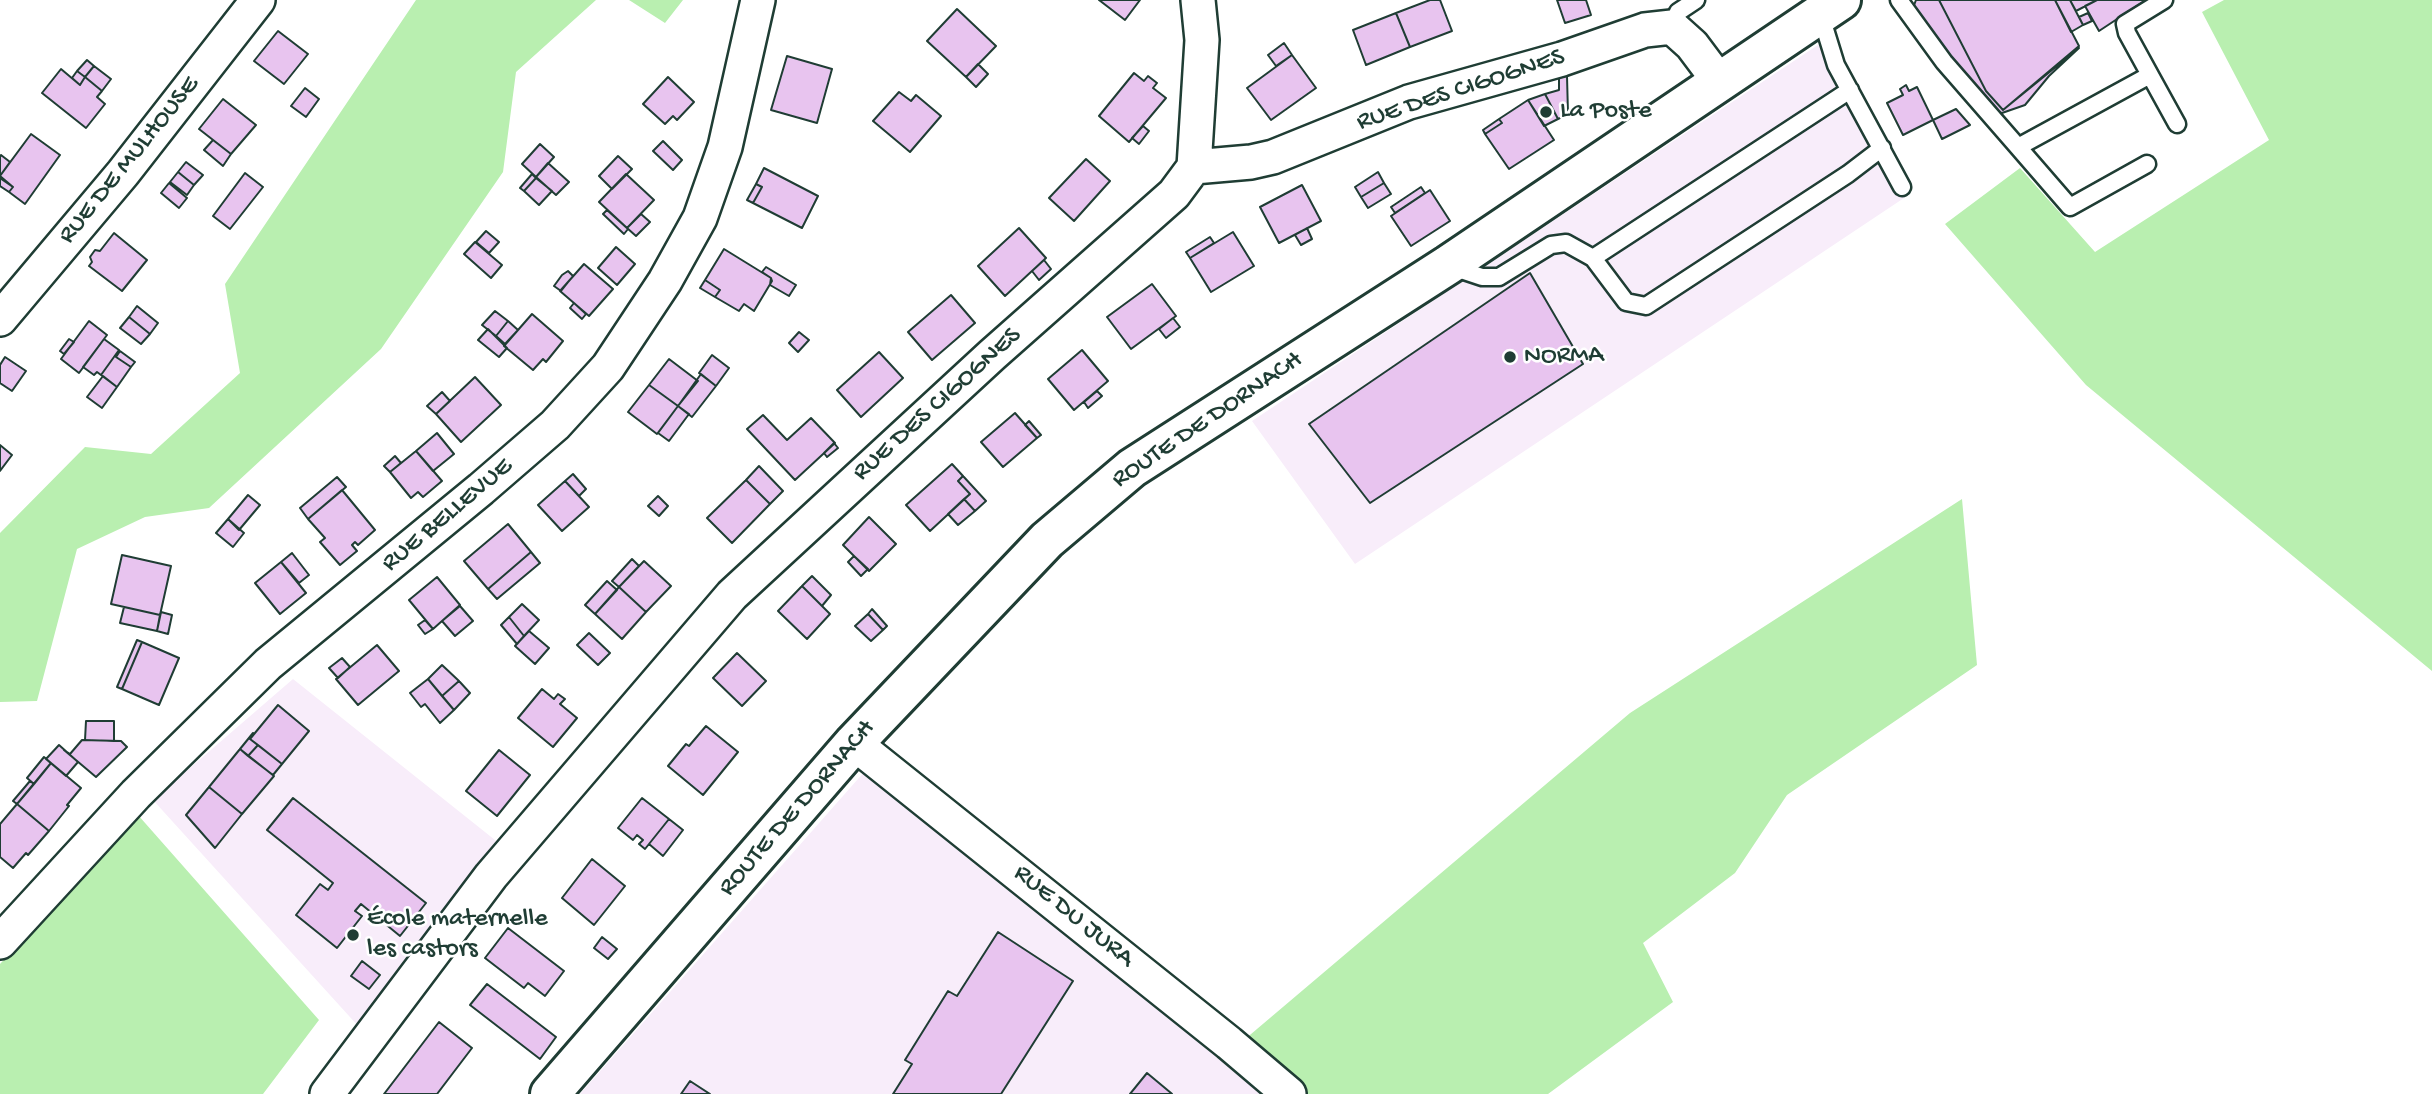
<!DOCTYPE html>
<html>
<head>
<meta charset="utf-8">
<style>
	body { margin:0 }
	canvas { display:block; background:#fff }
</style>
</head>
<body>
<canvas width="2432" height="1094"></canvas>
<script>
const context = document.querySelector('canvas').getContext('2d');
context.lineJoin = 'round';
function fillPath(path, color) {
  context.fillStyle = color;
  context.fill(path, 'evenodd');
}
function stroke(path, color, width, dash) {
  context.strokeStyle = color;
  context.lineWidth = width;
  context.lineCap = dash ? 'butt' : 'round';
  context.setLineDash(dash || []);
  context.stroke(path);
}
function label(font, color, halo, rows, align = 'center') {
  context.font = font + ' "Gochi Hand",sans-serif';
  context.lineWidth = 5;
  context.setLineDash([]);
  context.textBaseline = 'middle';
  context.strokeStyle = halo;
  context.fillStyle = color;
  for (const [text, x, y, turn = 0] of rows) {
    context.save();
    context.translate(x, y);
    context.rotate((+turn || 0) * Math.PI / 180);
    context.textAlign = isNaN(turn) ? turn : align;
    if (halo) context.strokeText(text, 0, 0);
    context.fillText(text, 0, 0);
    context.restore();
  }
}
fillPath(new Path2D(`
	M 1821,43 L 1907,196 L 1355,564 L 1252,421 Z
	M 293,679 L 500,844 L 359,1027 L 153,800 Z
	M 880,754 L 1184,984 L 1305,1094 L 580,1094 Z`), '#f8edfa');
fillPath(new Path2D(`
	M 416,0 L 596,0 L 516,72 L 503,172 L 381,349 L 209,508 L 145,517 L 77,549 L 37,701 L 0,702 L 0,533 L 85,447 L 151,454 L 240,373 L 225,284 Z
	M 629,0 L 683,0 L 665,23 Z
	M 2224,0 L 2432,0 L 2432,671 L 2086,385 L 1945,224 L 2020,168 L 2095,252 L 2269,140 L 2202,12 Z
	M 1962,499 L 1977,665 L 1787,795 L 1735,873 L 1643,943 L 1673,1002 L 1548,1094 L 1305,1094 L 1244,1040 L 1630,713 Z
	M 138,815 L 319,1020 L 263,1094 L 0,1094 L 0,964 Z`), '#b9efb0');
const building = new Path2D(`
	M 1099,0 L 1140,0 L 1125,20 Z
	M 1430,0 L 1440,0 L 1452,31 L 1410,47 L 1396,13 Z
	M 1557,0 L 1586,0 L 1591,15 L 1565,23 Z
	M 1916,0 L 1939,0 L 1986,91 L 2003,110 L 2079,48 L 2049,76 L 2025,105 L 2002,113 L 1996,112 L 1945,52 L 1913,8 Z
	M 1939,0 L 2055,0 L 2079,46 L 2003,110 L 1986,91 Z
	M 2055,0 L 2070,0 L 2083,25 L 2071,32 Z
	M 2070,0 L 2097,0 L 2076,11 Z
	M 2097,0 L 2146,0 L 2099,31 L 2085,6 Z
	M 957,9 L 996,46 L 966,77 L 927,41 Z
	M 1396,13 L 1410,47 L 1366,65 L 1353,30 Z
	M 2088,13 L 2092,21 L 2083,25 L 2079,17 Z
	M 278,31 L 308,54 L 284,84 L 254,61 Z
	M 1284,43 L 1292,55 L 1276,66 L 1268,55 Z
	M 1292,55 L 1316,88 L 1271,120 L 1247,88 Z
	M 787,56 L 832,69 L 817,123 L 771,110 Z
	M 87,60 L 94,66 L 85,77 L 77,71 Z
	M 978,64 L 988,74 L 976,87 L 966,77 Z
	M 94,66 L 111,79 L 102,91 L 85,77 Z
	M 61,69 L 80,85 L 85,77 L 102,91 L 97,97 L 105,104 L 86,128 L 42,93 Z
	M 77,71 L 85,77 L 80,85 L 72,78 Z
	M 1134,73 L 1144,81 L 1148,76 L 1157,83 L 1153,88 L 1166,98 L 1129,142 L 1099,116 Z
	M 1567,76 L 1568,114 L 1558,119 L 1545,94 L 1559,90 L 1559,77 Z
	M 668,77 L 694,102 L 677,120 L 673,116 L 665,124 L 643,104 Z
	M 1906,85 L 1909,91 L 1917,87 L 1933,120 L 1903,135 L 1887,103 L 1903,95 L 1900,89 Z
	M 305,88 L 319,99 L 306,117 L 291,106 Z
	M 899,92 L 911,101 L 916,95 L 941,116 L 910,152 L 873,121 Z
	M 1545,94 L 1558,119 L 1544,126 L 1528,100 Z
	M 223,99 L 256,125 L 231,154 L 199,129 Z
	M 1528,100 L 1554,140 L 1509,169 L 1485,134 L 1502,123 L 1499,119 Z
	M 1956,109 L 1970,125 L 1942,139 L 1933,120 Z
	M 1499,119 L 1502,123 L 1485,134 L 1483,130 Z
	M 1143,126 L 1149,131 L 1139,144 L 1132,138 Z
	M 31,134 L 60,155 L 25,204 L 9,192 L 13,187 L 0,176 Z
	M 213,140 L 231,154 L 223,166 L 204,150 Z
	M 663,141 L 682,160 L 673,170 L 653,151 Z
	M 540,144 L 554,157 L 536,177 L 522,164 Z
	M 1,155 L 10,162 L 0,176 L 0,157 Z
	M 618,156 L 632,169 L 612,189 L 599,176 Z
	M 1086,159 L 1110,181 L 1074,221 L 1049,198 Z
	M 186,162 L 203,175 L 194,185 L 178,172 Z
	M 548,163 L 569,182 L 556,195 L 536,177 Z
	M 764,168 L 818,196 L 802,228 L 753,203 L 762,187 L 756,184 Z
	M 178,172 L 194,185 L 187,195 L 170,182 Z
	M 1378,172 L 1384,183 L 1361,197 L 1355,187 Z
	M 245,173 L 263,187 L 230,229 L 213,216 Z
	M 532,174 L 536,178 L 524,191 L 520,188 Z
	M 626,174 L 654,200 L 627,228 L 599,202 Z
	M 0,178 L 13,187 L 9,192 L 0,186 Z
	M 536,178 L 552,191 L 539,205 L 524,191 Z
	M 169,183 L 187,198 L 179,208 L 161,193 Z
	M 1384,183 L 1391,194 L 1368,208 L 1361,197 Z
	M 756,184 L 762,187 L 753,203 L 747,200 Z
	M 1302,185 L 1321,221 L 1279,243 L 1260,207 Z
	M 1421,187 L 1425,193 L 1395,213 L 1391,207 Z
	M 1430,190 L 1450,221 L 1411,246 L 1391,216 Z
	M 607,210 L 628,229 L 624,234 L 603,214 Z
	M 641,214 L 650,222 L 636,236 L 627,228 Z
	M 1019,228 L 1046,258 L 1005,296 L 978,266 Z
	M 1307,228 L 1312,239 L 1301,245 L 1295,235 Z
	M 486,231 L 499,242 L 489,253 L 476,242 Z
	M 1233,232 L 1254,266 L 1211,292 L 1190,258 Z
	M 114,233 L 147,260 L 122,291 L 89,266 L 92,262 L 90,257 L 95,250 L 100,251 Z
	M 1210,237 L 1214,243 L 1190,258 L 1186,252 Z
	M 475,242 L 502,265 L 491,278 L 464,254 Z
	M 616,247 L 635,264 L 617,285 L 598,268 Z
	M 724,249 L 771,278 L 772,281 L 754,311 L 744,304 L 739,311 L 715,297 L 720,290 L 705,280 Z
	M 1044,260 L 1051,269 L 1039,280 L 1032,271 Z
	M 584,264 L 613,289 L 589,316 L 560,291 Z
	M 766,267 L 796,285 L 789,296 L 770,285 L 771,278 L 762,272 Z
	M 568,271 L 573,276 L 561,291 L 554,286 L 562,275 Z
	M 1530,273 L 1583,364 L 1370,503 L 1309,424 Z
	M 705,280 L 720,290 L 715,297 L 700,288 Z
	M 1152,284 L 1176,316 L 1131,349 L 1107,317 Z
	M 951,295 L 975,323 L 932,360 L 908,332 Z
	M 574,303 L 586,314 L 582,319 L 570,308 Z
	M 137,306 L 158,323 L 150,334 L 129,317 Z
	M 495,311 L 508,321 L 496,336 L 482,325 Z
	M 532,314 L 563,341 L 546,362 L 543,359 L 533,370 L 504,346 Z
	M 129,317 L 150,334 L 141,344 L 120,328 Z
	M 1173,318 L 1180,327 L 1166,338 L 1159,329 Z
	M 89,321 L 107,335 L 79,373 L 61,359 Z
	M 508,321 L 518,330 L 505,344 L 496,336 Z
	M 488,329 L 507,348 L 499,357 L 478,340 Z
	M 799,332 L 809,340 L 798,352 L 789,343 Z
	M 69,339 L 74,342 L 64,354 L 60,351 Z
	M 104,339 L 119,350 L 101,375 L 97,372 L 94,375 L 83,367 Z
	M 119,350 L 116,357 L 131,367 L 117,387 L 101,375 Z
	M 1082,350 L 1108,381 L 1074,410 L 1048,379 Z
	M 120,351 L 135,362 L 131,367 L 116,357 Z
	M 879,352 L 903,378 L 861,417 L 837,390 Z
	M 712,355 L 729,368 L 716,386 L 699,373 Z
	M 5,357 L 26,371 L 12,391 L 0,383 L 0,365 Z
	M 669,359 L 698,381 L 678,406 L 649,385 Z
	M 701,374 L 716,386 L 692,417 L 678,406 Z
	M 103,376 L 117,387 L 102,408 L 87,397 Z
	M 475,377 L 501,405 L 461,442 L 436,414 Z
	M 649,385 L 678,406 L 657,434 L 628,412 Z
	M 1097,391 L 1102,396 L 1088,408 L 1084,402 Z
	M 442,392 L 450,401 L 436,414 L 427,406 Z
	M 678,406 L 689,414 L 669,441 L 658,433 Z
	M 1015,413 L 1037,438 L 1003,467 L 981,442 Z
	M 763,415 L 787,440 L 811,418 L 835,443 L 795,480 L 747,429 Z
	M 1029,421 L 1041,435 L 1037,438 L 1025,425 Z
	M 437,433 L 454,454 L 433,471 L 416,451 Z
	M 834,443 L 838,448 L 827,457 L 824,453 Z
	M 0,445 L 12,455 L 0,471 Z
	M 416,451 L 442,481 L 423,497 L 418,492 L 411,498 L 390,472 Z
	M 395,456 L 401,463 L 390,472 L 384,466 Z
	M 952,464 L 963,476 L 958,481 L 970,494 L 930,531 L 906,505 Z
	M 759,466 L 783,491 L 770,504 L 746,480 Z
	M 573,474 L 586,489 L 579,496 L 565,481 Z
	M 963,476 L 986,501 L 975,511 L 964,499 L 970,494 L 958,481 Z
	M 337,477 L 346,487 L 308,519 L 300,508 Z
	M 746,480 L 770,504 L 732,543 L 707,518 Z
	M 565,481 L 589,507 L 562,531 L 538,505 Z
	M 342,490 L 375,530 L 358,545 L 355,542 L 352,545 L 357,551 L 340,565 L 320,542 L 325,538 L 308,519 Z
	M 248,495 L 260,505 L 239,530 L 228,519 Z
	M 658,496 L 668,506 L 659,516 L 648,506 Z
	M 964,499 L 975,511 L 958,525 L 948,514 Z
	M 869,517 L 896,544 L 869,571 L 843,545 Z
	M 228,519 L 244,533 L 233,547 L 216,533 Z
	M 508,524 L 531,552 L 488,589 L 464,561 Z
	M 531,552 L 540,563 L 497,599 L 488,589 Z
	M 292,553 L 309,575 L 299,583 L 281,562 Z
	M 122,555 L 171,566 L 160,615 L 111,604 Z
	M 854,556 L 868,569 L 861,576 L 848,562 Z
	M 632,559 L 639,566 L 619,587 L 612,581 Z
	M 644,561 L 671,586 L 646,612 L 619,587 Z
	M 281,562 L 306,593 L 280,614 L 255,583 Z
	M 812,576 L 831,595 L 822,606 L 802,586 Z
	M 437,577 L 460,605 L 433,629 L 409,600 Z
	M 607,581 L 617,590 L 595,614 L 585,605 Z
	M 802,586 L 830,614 L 807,639 L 778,611 Z
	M 619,587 L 646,612 L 622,639 L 595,614 Z
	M 522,604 L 539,620 L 524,636 L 509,617 Z
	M 460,606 L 473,621 L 455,636 L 442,621 Z
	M 124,607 L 160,615 L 157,631 L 120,623 Z
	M 872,609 L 887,626 L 883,630 L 868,614 Z
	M 161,612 L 172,615 L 168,634 L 157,631 Z
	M 868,614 L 883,630 L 871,641 L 855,626 Z
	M 509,617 L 524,636 L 517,644 L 501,625 Z
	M 425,620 L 433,629 L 425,634 L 418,625 Z
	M 529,631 L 549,648 L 535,664 L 515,646 Z
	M 589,633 L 610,653 L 598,665 L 577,645 Z
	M 137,640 L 142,642 L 122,689 L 117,687 Z
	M 142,642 L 179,658 L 159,705 L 122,689 Z
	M 377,645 L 399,671 L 358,705 L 336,679 Z
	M 737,653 L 766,681 L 742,706 L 713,678 Z
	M 342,658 L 350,667 L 338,678 L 329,668 Z
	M 442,665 L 459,681 L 442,696 L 428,679 Z
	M 428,679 L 454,710 L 440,723 L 425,704 L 421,707 L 410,693 Z
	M 459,681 L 470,693 L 454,710 L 442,696 Z
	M 542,689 L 554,699 L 558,694 L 565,699 L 560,704 L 577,718 L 553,747 L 518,718 Z
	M 278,705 L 309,731 L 282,764 L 250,739 Z
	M 86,721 L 114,721 L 114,741 L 85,740 Z
	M 706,726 L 738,752 L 703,795 L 668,766 L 686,744 L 689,746 Z
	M 253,733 L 250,739 L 258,745 L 248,756 L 240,749 Z
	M 82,740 L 121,741 L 127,747 L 96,777 L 64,750 L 70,754 Z
	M 59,745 L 78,762 L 66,776 L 46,759 Z
	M 258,745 L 282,764 L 273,775 L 248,756 Z
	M 240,749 L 274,776 L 242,814 L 209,787 Z
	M 499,750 L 530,775 L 497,816 L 466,791 Z
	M 44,757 L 51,763 L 34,784 L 27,778 Z
	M 51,763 L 81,788 L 67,805 L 69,806 L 49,831 L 17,804 Z
	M 30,781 L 34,784 L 17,804 L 13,801 Z
	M 209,787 L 242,814 L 215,848 L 186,815 Z
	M 293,798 L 426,903 L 400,936 L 361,904 L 355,911 L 362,916 L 337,948 L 296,915 L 320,884 L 328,890 L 333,883 L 267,830 Z
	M 642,798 L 669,819 L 645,849 L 639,844 L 643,840 L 637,835 L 633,840 L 618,828 Z
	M 17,804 L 49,831 L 28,855 L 26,853 L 13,868 L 0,857 L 0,824 Z
	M 669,819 L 683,830 L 663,856 L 649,844 Z
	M 592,859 L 625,886 L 594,925 L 562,898 Z
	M 508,928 L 564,971 L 545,996 L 528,983 L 524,988 L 485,958 Z
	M 998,932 L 1073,981 L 1001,1094 L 893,1094 L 912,1064 L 905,1060 L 948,991 L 957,996 Z
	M 602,937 L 617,949 L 608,959 L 594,948 Z
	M 362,961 L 380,975 L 369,989 L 351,976 Z
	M 487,984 L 556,1037 L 540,1059 L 470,1005 Z
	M 439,1022 L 472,1048 L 437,1094 L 384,1094 Z
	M 1147,1073 L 1171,1093 L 1172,1094 L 1130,1094 Z
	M 690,1081 L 710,1094 L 681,1094 Z`);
fillPath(building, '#e8c4ef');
stroke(building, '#1f3d34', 2);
const service = new Path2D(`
	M 1899,0 L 1944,62 L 2018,147 L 2150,75 L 2127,33 L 2125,24 L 2164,0
	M 1820,13 L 1836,65 L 1902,187
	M 1672,27 L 1678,12 L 1696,0
	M 2150,75 L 2177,124
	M 2018,147 L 2070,207 L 2147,164
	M 1593,258 L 1850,90
	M 1452,267 L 1482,277 L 1499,277 L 1551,245 L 1566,243 L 1593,258 L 1626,302 L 1646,306 L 1848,174 L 1882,148`);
const minor = new Path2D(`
	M 1194,167 L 1202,40 L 1198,0
	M 0,319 L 123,173 L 258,0
	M 854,743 L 1229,1043 L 1289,1094
	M 0,942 L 136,794 L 268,664 L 481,489 L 555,425 L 608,367 L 665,281 L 700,218 L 725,147 L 758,0
	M 327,1094 L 491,876 L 732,595 L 992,355 L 1174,194 L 1194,167 L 1251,162 L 1273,157 L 1409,102 L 1562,59 L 1645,30 L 1672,27 L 1692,45 L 1719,81`);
const secondary = new Path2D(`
	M 550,1094 L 854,743 L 1047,540 L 1132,468 L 1448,265 L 1841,0`);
stroke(service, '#1f3d34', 21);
stroke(minor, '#1f3d34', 38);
stroke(secondary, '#1f3d34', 44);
stroke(service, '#fff', 16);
stroke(minor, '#fff', 33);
stroke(secondary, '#fff', 38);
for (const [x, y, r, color] of [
	[1546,112,7,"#1f3d34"],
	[1510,357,7,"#1f3d34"],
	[353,935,7,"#1f3d34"]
]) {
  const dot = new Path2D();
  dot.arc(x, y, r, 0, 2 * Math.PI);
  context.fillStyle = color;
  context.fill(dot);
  stroke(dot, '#fff', 2.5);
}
label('26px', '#1f3d34', '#fff', [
	["RUE DES CIGOGNES",1461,91,-18],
	["RUE DE MULHOUSE",130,161,-51],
	["RUE DES CIGOGNES",938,405,-42],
	["ROUTE DE DORNACH",1208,421,-34],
	["RUE BELLEVUE",448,516,-40],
	["ROUTE DE DORNACH",798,809,-49],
	["RUE DU JURA",1073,917,39]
]);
label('26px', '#1f3d34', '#fff', [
	["La Poste",1560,112],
	["NORMA",1524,357],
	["École maternelle",367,920],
	["les castors",367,950]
], 'left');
</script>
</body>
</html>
